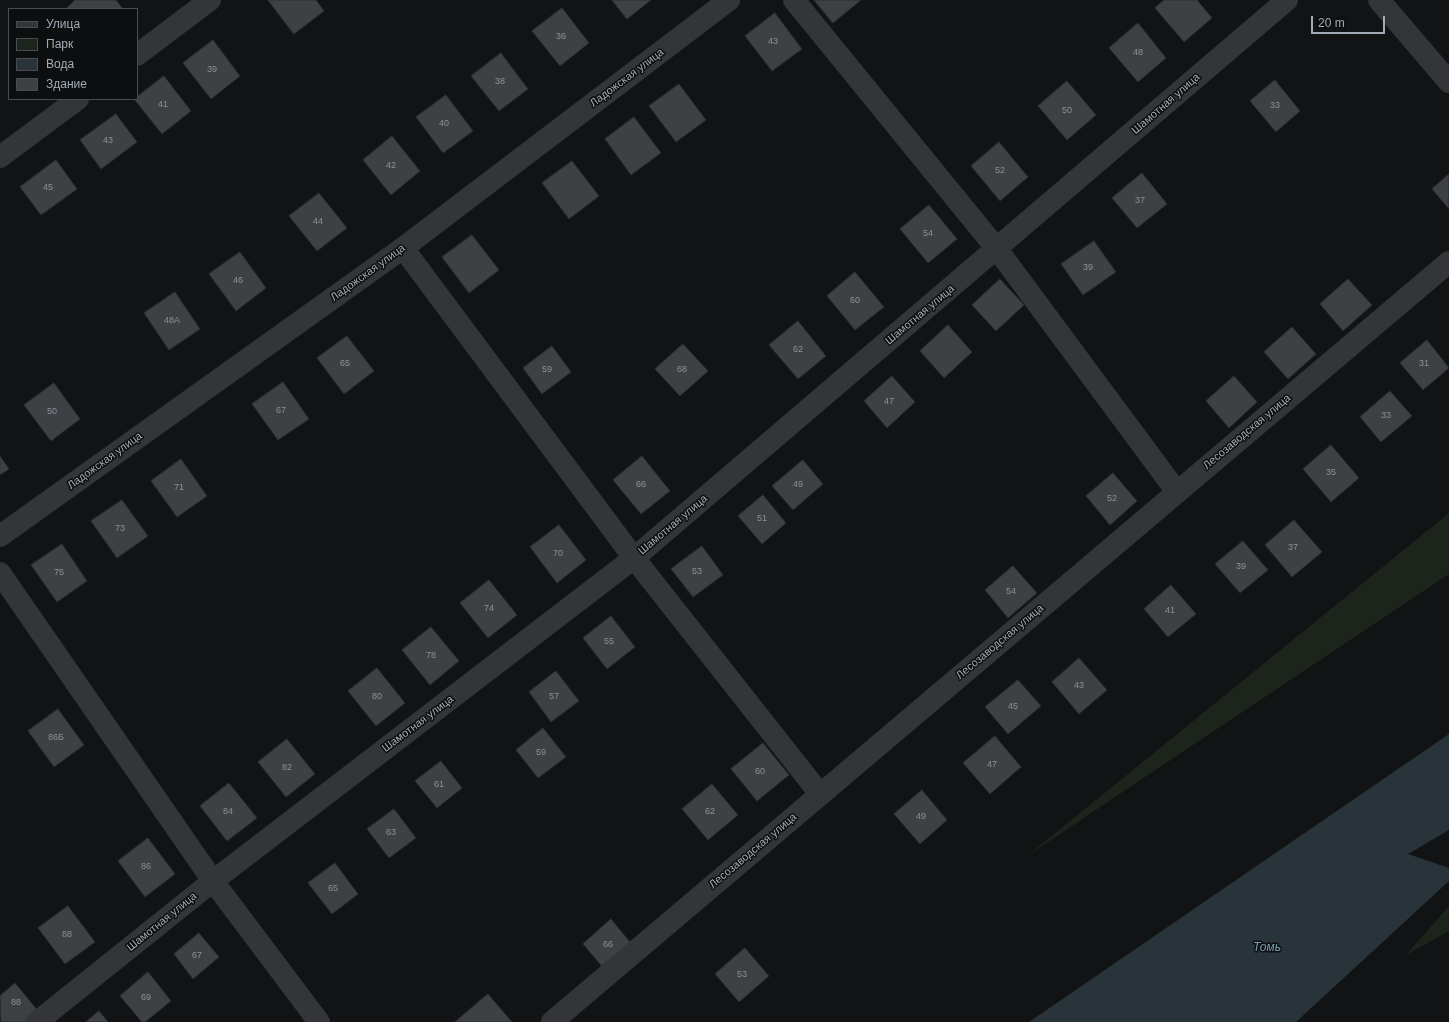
<!DOCTYPE html>
<html>
<head>
<meta charset="utf-8">
<style>
	body { margin:0 }
	#map { position:relative; width:1449px; height:1022px; overflow:hidden; background:#121314; font-family:Arial,sans-serif }
	canvas { display:block }
	.legend { position:absolute; left:8px; top:8px; width:130px; height:92px; box-sizing:border-box; background:#0d0e0f; border:1px solid #494d52; margin:0; padding:5px 7px; list-style:none; font-size:12px; color:#a3acb6 }
	.legend li { display:flex; align-items:center; gap:8px; height:20px }
	.legend b { width:20px; border:1px solid #494d52 }
	.scale { position:absolute; left:1311px; top:16px; width:74px; height:18px; box-sizing:border-box; border:2px solid #a3acb6; border-top:0; padding-left:5px; font-size:12px; line-height:14px; white-space:nowrap; color:#a3acb6; -webkit-text-stroke:3px #0d0e0f; paint-order:stroke }
</style>
</head>
<body>
<div id="map">
<canvas width="1449" height="1022"></canvas>
<ul class="legend">
<li><b style="height:5px;background:#333539"></b>Улица</li>
<li><b style="height:11px;background:#1d241c"></b>Парк</li>
<li><b style="height:11px;background:#283439"></b>Вода</li>
<li><b style="height:11px;background:#3e4144"></b>Здание</li>
</ul>
<div class="scale">20 m</div>
</div>
<script>
const context = document.querySelector('canvas').getContext('2d');
context.lineJoin = 'round';
function fillPath(path, color) {
  context.fillStyle = color;
  context.fill(path, 'evenodd');
}
function stroke(path, color, width, dash) {
  context.strokeStyle = color;
  context.lineWidth = width;
  context.lineCap = dash ? 'butt' : 'round';
  context.setLineDash(dash || []);
  context.stroke(path);
}
function label(font, color, halo, rows, align = 'center') {
  context.font = font + ' Arial,sans-serif';
  context.lineWidth = 3;
  context.setLineDash([]);
  context.textBaseline = 'middle';
  context.strokeStyle = halo;
  context.fillStyle = color;
  for (const [text, x, y, turn = 0] of rows) {
    context.save();
    context.translate(x, y);
    context.rotate((+turn || 0) * Math.PI / 180);
    context.textAlign = isNaN(turn) ? turn : align;
    if (halo) context.strokeText(text, 0, 0);
    context.fillText(text, 0, 0);
    context.restore();
  }
}
fillPath(new Path2D(`
	M 1449,513 L 1449,574 L 1027,856 Z
	M 1449,906 L 1449,931 L 1406,955 Z`), '#1d241c');
fillPath(new Path2D(`
	M 1449,734 L 1449,830 L 1408,854 L 1449,868 L 1449,881 L 1296,1022 L 1029,1022 Z`), '#283439');
const building = new Path2D(`
	M 75,0 L 116,0 L 123,9 L 66,9 Z
	M 268,0 L 316,0 L 324,11 L 294,34 Z
	M 612,0 L 651,0 L 627,19 Z
	M 814,0 L 861,0 L 833,23 Z
	M 1164,0 L 1197,0 L 1212,18 L 1184,42 L 1155,8 Z
	M 562,8 L 589,43 L 560,66 L 532,31 Z
	M 775,13 L 802,49 L 772,71 L 745,36 Z
	M 1138,23 L 1166,58 L 1138,82 L 1109,48 Z
	M 213,40 L 240,76 L 211,99 L 183,63 Z
	M 501,53 L 528,89 L 499,111 L 471,76 Z
	M 164,76 L 191,111 L 162,134 L 134,99 L 137,99 L 137,97 Z
	M 1275,80 L 1300,111 L 1276,132 L 1250,101 Z
	M 1067,81 L 1096,115 L 1067,140 L 1038,106 Z
	M 679,84 L 706,120 L 676,142 L 649,106 Z
	M 446,95 L 473,131 L 443,153 L 416,117 Z
	M 116,114 L 137,142 L 101,169 L 80,140 Z
	M 634,117 L 661,153 L 631,175 L 605,139 Z
	M 392,136 L 420,171 L 391,195 L 363,160 Z
	M 999,142 L 1028,177 L 1000,201 L 971,166 Z
	M 56,160 L 77,189 L 41,215 L 20,187 Z
	M 572,161 L 599,196 L 569,219 L 542,183 Z
	M 1142,173 L 1167,204 L 1137,228 L 1112,198 Z
	M 1449,174 L 1449,209 L 1432,189 Z
	M 319,193 L 347,228 L 317,251 L 289,216 Z
	M 929,205 L 957,239 L 928,263 L 900,229 Z
	M 472,235 L 499,270 L 469,293 L 442,257 Z
	M 1094,241 L 1116,272 L 1083,295 L 1061,264 Z
	M 240,252 L 266,288 L 236,311 L 209,274 Z
	M 855,272 L 884,307 L 855,330 L 827,296 Z
	M 1000,279 L 1024,305 L 996,331 L 972,305 Z
	M 1348,279 L 1372,305 L 1343,331 L 1320,304 Z
	M 175,292 L 200,329 L 169,350 L 144,313 Z
	M 798,321 L 826,356 L 798,379 L 769,345 Z
	M 948,325 L 972,352 L 944,378 L 920,351 Z
	M 1292,327 L 1316,354 L 1288,379 L 1264,352 Z
	M 347,336 L 374,371 L 344,394 L 317,358 Z
	M 1427,340 L 1449,368 L 1423,390 L 1400,363 Z
	M 683,344 L 708,371 L 680,396 L 655,369 Z
	M 552,346 L 571,372 L 542,394 L 523,368 Z
	M 892,376 L 915,402 L 887,428 L 864,401 Z
	M 1234,376 L 1257,402 L 1229,428 L 1206,401 Z
	M 283,382 L 309,419 L 278,440 L 252,404 Z
	M 54,383 L 80,419 L 51,441 L 24,405 Z
	M 1390,391 L 1412,416 L 1381,442 L 1360,417 Z
	M 1331,445 L 1359,478 L 1331,502 L 1303,469 Z
	M 0,456 L 9,469 L 0,475 Z
	M 642,456 L 670,491 L 641,514 L 613,480 Z
	M 181,459 L 207,496 L 177,517 L 151,481 Z
	M 803,460 L 823,484 L 793,510 L 772,486 Z
	M 1113,473 L 1137,501 L 1110,525 L 1086,496 Z
	M 763,495 L 786,523 L 762,544 L 738,516 Z
	M 122,500 L 148,536 L 117,558 L 91,521 Z
	M 1294,520 L 1322,552 L 1292,577 L 1265,545 Z
	M 559,525 L 586,560 L 557,583 L 530,547 Z
	M 1243,541 L 1268,570 L 1240,593 L 1215,564 Z
	M 62,544 L 87,581 L 57,602 L 31,565 Z
	M 702,546 L 723,575 L 693,597 L 671,569 Z
	M 1013,566 L 1037,593 L 1008,618 L 985,590 Z
	M 489,580 L 517,615 L 488,638 L 460,603 Z
	M 1171,585 L 1196,614 L 1168,637 L 1144,609 Z
	M 611,616 L 635,647 L 607,669 L 583,638 Z
	M 431,627 L 459,661 L 430,685 L 402,650 Z
	M 1079,658 L 1107,690 L 1079,714 L 1052,682 Z
	M 377,668 L 405,703 L 376,726 L 348,691 Z
	M 556,671 L 579,701 L 551,722 L 529,692 Z
	M 1018,680 L 1041,706 L 1008,734 L 985,707 Z
	M 58,709 L 84,745 L 54,767 L 28,731 Z
	M 543,728 L 566,757 L 538,778 L 516,750 Z
	M 995,736 L 1021,767 L 990,794 L 963,763 Z
	M 287,739 L 315,774 L 286,797 L 258,762 Z
	M 763,743 L 789,775 L 757,801 L 731,769 Z
	M 441,761 L 462,788 L 437,808 L 415,781 Z
	M 229,783 L 257,818 L 227,841 L 200,806 Z
	M 712,784 L 738,815 L 708,840 L 682,809 Z
	M 922,790 L 947,820 L 920,844 L 894,814 Z
	M 394,809 L 416,838 L 389,858 L 367,829 Z
	M 148,838 L 175,874 L 145,897 L 118,861 Z
	M 335,863 L 358,894 L 332,914 L 308,883 Z
	M 68,906 L 95,942 L 65,964 L 38,928 Z
	M 611,919 L 634,947 L 606,971 L 583,944 Z
	M 199,933 L 219,957 L 193,979 L 174,954 Z
	M 745,948 L 769,976 L 739,1002 L 715,974 Z
	M 148,972 L 171,1001 L 145,1022 L 142,1022 L 120,996 Z
	M 15,983 L 38,1011 L 25,1022 L 1,1022 L 0,996 Z
	M 488,994 L 512,1022 L 455,1022 Z
	M 99,1011 L 108,1022 L 86,1022 Z`);
fillPath(building, '#3e4144');
stroke(building, '#2c2d30', 1);
stroke(new Path2D(`
	M 794,0 L 997,249 L 1177,492
	M 1379,0 L 1449,82
	M 137,55 L 210,0
	M 0,157 L 78,99
	M 403,248 L 634,558 L 820,794
	M 0,536 L 403,248 L 729,0
	M 0,573 L 213,881 L 319,1022
	M 37,1022 L 213,881 L 634,558 L 1287,0
	M 552,1022 L 1449,262`), '#333539', 22);
label('9px', '#8a919a', null, [
	["36",561,37],
	["43",773,42],
	["48",1138,53],
	["39",212,70],
	["38",500,82],
	["41",163,105],
	["33",1275,106],
	["50",1067,111],
	["40",444,124],
	["43",108,141],
	["42",391,166],
	["52",1000,171],
	["45",48,188],
	["37",1140,201],
	["44",318,222],
	["54",928,234],
	["39",1088,268],
	["46",238,281],
	["60",855,301],
	["48А",172,321],
	["62",798,350],
	["65",345,364],
	["31",1424,364],
	["59",547,370],
	["68",682,370],
	["47",889,402],
	["67",281,411],
	["50",52,412],
	["33",1386,416],
	["35",1331,473],
	["66",641,485],
	["49",798,485],
	["71",179,488],
	["52",1112,499],
	["51",762,519],
	["73",120,529],
	["37",1293,548],
	["70",558,554],
	["39",1241,567],
	["53",697,572],
	["75",59,573],
	["54",1011,592],
	["74",489,609],
	["41",1170,611],
	["55",609,642],
	["78",431,656],
	["43",1079,686],
	["80",377,697],
	["57",554,697],
	["45",1013,707],
	["86Б",56,738],
	["59",541,753],
	["47",992,765],
	["82",287,768],
	["60",760,772],
	["61",439,785],
	["84",228,812],
	["62",710,812],
	["49",921,817],
	["63",391,833],
	["86",146,867],
	["65",333,889],
	["88",67,935],
	["66",608,945],
	["67",197,956],
	["53",742,975],
	["69",146,998],
	["88",16,1003]
]);
label('11px', '#a3acb6', '#0d0e0f', [
	["Ладожская улица",627,78,-37],
	["Шамотная улица",1166,104,-41],
	["Ладожская улица",368,273,-36],
	["Шамотная улица",920,315,-40],
	["Лесозаводская улица",1247,432,-40],
	["Ладожская улица",105,461,-36],
	["Шамотная улица",673,525,-40],
	["Лесозаводская улица",1000,642,-40],
	["Шамотная улица",418,724,-37],
	["Лесозаводская улица",753,851,-40],
	["Шамотная улица",162,922,-39]
]);
label('italic 12px', '#77a2b4', '#0d0e0f', [
	["Томь",1267,948]
]);
</script>
</body>
</html>
